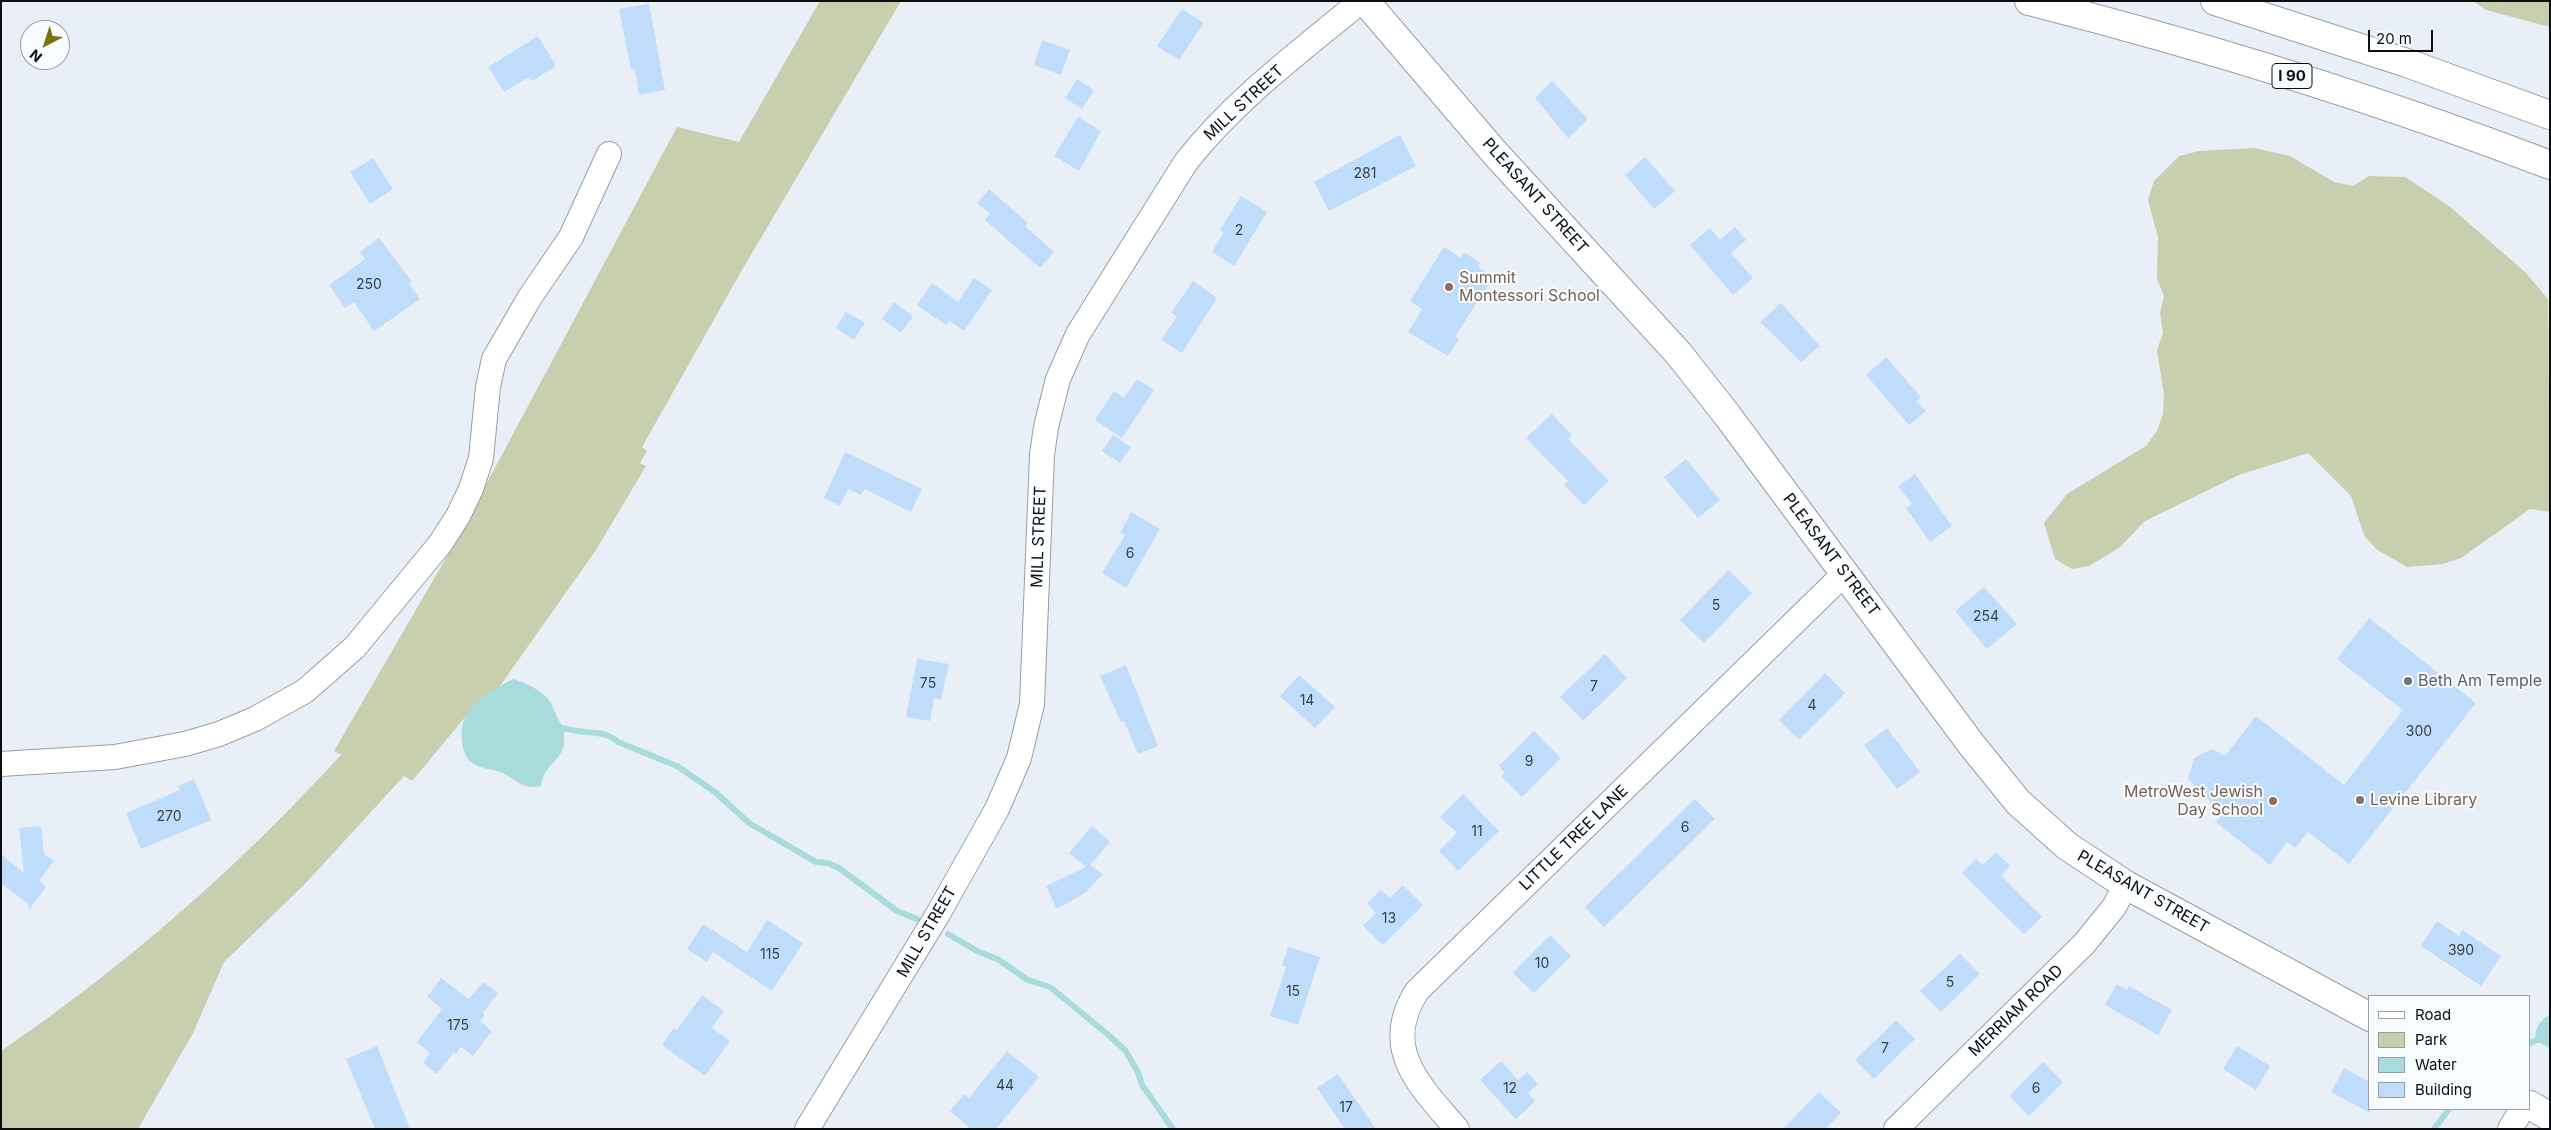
<!DOCTYPE html>
<html>
<head>
<meta charset="utf-8">
<style>
	body { margin:0 }
	#map { position:relative; width:2551px; height:1130px; overflow:hidden; background:#e8eff7; font-family:Inter,sans-serif }
	canvas { display:block }
	.frame { position:absolute; inset:0; border:2px solid #0b0d10; pointer-events:none }
	.legend { position:absolute; left:2368px; top:995px; width:162px; height:115px; box-sizing:border-box; background:#f9fcff; border:1px solid #9a9c9f; margin:0; padding:6px 9px; list-style:none; font-size:15px; color:#0b0d10 }
	.legend li { display:flex; align-items:center; gap:10px; height:25px }
	.legend b { width:25px; border:1px solid #9a9c9f }
	.north { position:absolute; left:20px; top:20px; width:50px; height:50px; box-sizing:border-box; background:#f9fcff; border:1px solid #9a9c9f; border-radius:50%; rotate:220deg; font-size:14px; font-weight:700; line-height:20px; text-align:center; color:#0b0d10 }
	.north::after { content:''; display:block; margin:auto; width:18px; height:22px; background:#797011; clip-path:polygon(50% 0,100% 100%,50% 72%,0 100%) }
	.scale { position:absolute; left:2368px; top:30px; width:65px; height:22px; box-sizing:border-box; border:2px solid #0b0d10; border-top:0; padding-left:6px; font-size:15px; line-height:18px; white-space:nowrap; color:#0b0d10; -webkit-text-stroke:4px #f9fcff; paint-order:stroke }
</style>
</head>
<body>
<div id="map">
<canvas width="2551" height="1130"></canvas>
<div class="frame"></div>
<ul class="legend">
<li><b style="height:6px;background:#fff"></b>Road</li>
<li><b style="height:14px;background:#c7cfae"></b>Park</li>
<li><b style="height:14px;background:#a8dbdc"></b>Water</li>
<li><b style="height:14px;background:#c0dcfb"></b>Building</li>
</ul>
<div class="north">N</div>
<div class="scale">20 m</div>
</div>
<script>
const context = document.querySelector('canvas').getContext('2d');
context.lineJoin = 'round';
function fillPath(path, color) {
  context.fillStyle = color;
  context.fill(path, 'evenodd');
}
function stroke(path, color, width, dash) {
  context.strokeStyle = color;
  context.lineWidth = width;
  context.lineCap = dash ? 'butt' : 'round';
  context.setLineDash(dash || []);
  context.stroke(path);
}
function label(font, color, halo, rows, align = 'center') {
  context.font = font + ' Inter,sans-serif';
  context.lineWidth = 4;
  context.setLineDash([]);
  context.textBaseline = 'middle';
  context.strokeStyle = halo;
  context.fillStyle = color;
  for (const [text, x, y, turn = 0] of rows) {
    context.save();
    context.translate(x, y);
    context.rotate((+turn || 0) * Math.PI / 180);
    context.textAlign = isNaN(turn) ? turn : align;
    if (halo) context.strokeText(text, 0, 0);
    context.fillText(text, 0, 0);
    context.restore();
  }
}
fillPath(new Path2D(`
	M 820,1 L 901,1 L 742,270 L 642,447 L 647,451 L 640,463 L 646,466 L 596,550 L 483,710 L 476,704 L 412,781 L 404,776 L 304,885 L 224,962 L 193,1033 L 138,1129 L 1,1129 L 1,1051 C 128,964 237,868 341,755 L 334,751 L 457,539 L 677,127 L 739,142 Z
	M 2473,1 L 2550,1 L 2550,27 L 2486,10 Z
	M 2254,148 L 2290,156 L 2334,182 L 2353,186 L 2369,176 L 2405,177 L 2449,206 L 2525,272 L 2548,299 L 2550,512 L 2530,509 L 2461,558 L 2443,564 L 2407,567 L 2376,549 L 2364,535 L 2351,496 L 2308,453 L 2239,475 L 2145,521 L 2119,548 L 2089,566 L 2072,569 L 2055,559 L 2044,523 L 2067,494 L 2146,446 L 2157,431 L 2163,414 L 2164,395 L 2157,350 L 2163,333 L 2160,314 L 2164,296 L 2157,279 L 2158,237 L 2148,200 L 2154,181 L 2179,156 L 2199,151 Z`), '#c7cfae');
fillPath(new Path2D(`
	M 513,679 C 525,682 545,692 551,703 C 556,714 556,717 564,728 C 564,734 565,742 563,748 C 558,763 544,765 541,786 C 524,790 517,781 503,773 C 493,768 481,770 471,762 C 465,757 463,749 462,741 C 458,706 486,694 513,679 Z
	M 2550,1014 L 2550,1048 L 2536,1041 C 2534,1028 2539,1022 2550,1014 Z`), '#a8dbdc');
stroke(new Path2D(`
	M 564,728 C 582,735 603,728 618,742 L 677,766 L 715,792 L 749,823 L 816,862 L 828,863 L 839,868 L 897,911 L 917,919
	M 948,934 L 977,951 L 999,960 L 1028,980 L 1050,987 L 1106,1033 L 1125,1050 L 1138,1072 L 1142,1085 L 1173,1129
	M 2530,1043 L 2550,1034
	M 2434,1129 L 2449,1109`), '#a8dbdc', 6);
fillPath(new Path2D(`
	M 649,4 L 665,90 L 639,95 L 635,69 L 631,69 L 619,9 Z
	M 1182,9 L 1204,23 L 1179,60 L 1157,46 Z
	M 538,36 L 556,66 L 532,81 L 529,77 L 504,92 L 488,67 Z
	M 1042,40 L 1070,50 L 1061,75 L 1034,65 Z
	M 1077,79 L 1094,90 L 1082,109 L 1065,98 Z
	M 1552,81 L 1588,119 L 1568,138 L 1535,98 Z
	M 1078,117 L 1101,131 L 1079,171 L 1054,156 Z
	M 1400,135 L 1416,166 L 1329,211 L 1314,182 Z
	M 1645,157 L 1675,191 L 1654,209 L 1625,175 Z
	M 373,158 L 393,189 L 370,204 L 350,172 Z
	M 989,189 L 1028,223 L 1025,226 L 1054,252 L 1040,268 L 985,220 L 990,214 L 977,203 Z
	M 1241,196 L 1267,212 L 1234,266 L 1212,252 L 1224,232 L 1220,230 Z
	M 1735,227 L 1746,240 L 1731,253 L 1753,278 L 1733,295 L 1690,245 L 1710,228 L 1720,240 Z
	M 379,238 L 412,282 L 409,284 L 420,299 L 374,331 L 354,302 L 345,308 L 329,285 L 365,259 L 360,252 Z
	M 1444,247 L 1461,258 L 1464,252 L 1480,263 L 1478,267 L 1493,277 L 1455,337 L 1459,339 L 1448,356 L 1408,332 L 1422,309 L 1410,301 Z
	M 974,278 L 992,290 L 964,331 L 949,321 L 946,325 L 917,305 L 932,283 L 958,302 Z
	M 1193,281 L 1217,298 L 1182,353 L 1161,340 L 1177,317 L 1171,313 Z
	M 894,302 L 913,316 L 901,333 L 882,319 Z
	M 1781,303 L 1820,346 L 1801,362 L 1760,322 Z
	M 846,312 L 865,323 L 854,340 L 836,328 Z
	M 1886,357 L 1921,397 L 1916,401 L 1926,411 L 1909,425 L 1866,375 Z
	M 1137,379 L 1154,390 L 1122,438 L 1095,420 L 1114,391 L 1124,398 Z
	M 1552,414 L 1572,435 L 1568,439 L 1609,481 L 1584,505 L 1564,485 L 1568,481 L 1526,438 Z
	M 1113,435 L 1131,447 L 1120,463 L 1102,451 Z
	M 845,452 L 922,489 L 911,512 L 865,489 L 861,495 L 848,489 L 840,506 L 824,498 Z
	M 1686,459 L 1720,500 L 1698,518 L 1664,477 Z
	M 1915,474 L 1952,526 L 1930,542 L 1906,508 L 1912,504 L 1898,486 Z
	M 1131,512 L 1160,529 L 1126,588 L 1102,573 L 1125,535 L 1120,533 Z
	M 1728,570 L 1752,593 L 1704,643 L 1680,620 Z
	M 1984,587 L 2017,624 L 1987,649 L 1955,611 Z
	M 2369,618 L 2476,703 L 2349,864 L 2308,832 L 2295,848 L 2287,842 L 2270,865 L 2216,822 L 2223,814 L 2188,779 L 2194,758 L 2212,749 L 2225,756 L 2256,716 L 2344,785 L 2403,710 L 2337,659 Z
	M 1605,654 L 1627,678 L 1583,721 L 1560,697 Z
	M 917,659 L 949,664 L 941,700 L 934,698 L 930,721 L 906,717 Z
	M 1126,665 L 1158,746 L 1138,754 L 1124,721 L 1121,722 L 1100,676 Z
	M 1825,673 L 1845,693 L 1799,740 L 1779,720 Z
	M 1299,675 L 1335,707 L 1315,728 L 1280,696 Z
	M 1887,728 L 1920,772 L 1897,789 L 1864,745 Z
	M 1534,731 L 1561,758 L 1522,797 L 1501,776 L 1505,773 L 1499,766 Z
	M 194,779 L 211,820 L 141,849 L 126,813 L 180,790 L 178,786 Z
	M 1463,794 L 1499,831 L 1458,871 L 1439,851 L 1457,833 L 1440,817 Z
	M 1695,799 L 1715,819 L 1604,927 L 1585,907 Z
	M 41,826 L 44,854 L 54,861 L 39,881 L 46,887 L 29,910 L 28,904 L 1,883 L 1,854 L 24,873 L 19,828 Z
	M 1092,826 L 1110,842 L 1090,865 L 1103,874 L 1085,893 L 1057,909 L 1046,886 L 1086,867 L 1069,853 Z
	M 1996,852 L 2010,866 L 2001,875 L 2042,917 L 2024,934 L 1962,873 L 1976,859 L 1983,865 Z
	M 1403,885 L 1423,905 L 1383,945 L 1363,926 L 1376,913 L 1367,903 L 1381,890 L 1390,898 Z
	M 767,920 L 803,943 L 772,991 L 713,952 L 707,962 L 687,949 L 703,924 L 747,952 Z
	M 2437,921 L 2459,936 L 2462,930 L 2501,956 L 2481,986 L 2421,946 Z
	M 1550,935 L 1571,956 L 1534,993 L 1513,973 Z
	M 1288,947 L 1320,957 L 1298,1025 L 1270,1016 L 1286,967 L 1282,966 Z
	M 1960,954 L 1980,974 L 1941,1012 L 1920,991 Z
	M 441,978 L 469,999 L 483,982 L 498,993 L 483,1013 L 485,1015 L 480,1021 L 492,1031 L 473,1056 L 461,1047 L 456,1054 L 454,1052 L 437,1074 L 423,1063 L 430,1053 L 417,1042 L 442,1009 L 427,997 Z
	M 2117,984 L 2127,990 L 2129,986 L 2172,1010 L 2158,1035 L 2105,1005 Z
	M 702,995 L 724,1011 L 712,1028 L 730,1041 L 705,1076 L 662,1045 L 674,1028 L 677,1030 Z
	M 1896,1020 L 1915,1039 L 1874,1079 L 1855,1060 Z
	M 377,1046 L 396,1094 L 410,1129 L 375,1129 L 346,1059 Z
	M 2237,1046 L 2270,1066 L 2256,1090 L 2223,1069 Z
	M 1007,1051 L 1039,1077 L 996,1129 L 971,1129 L 950,1111 L 964,1094 L 969,1098 Z
	M 1501,1061 L 1518,1080 L 1527,1072 L 1538,1084 L 1528,1093 L 1535,1101 L 1516,1119 L 1480,1080 Z
	M 2043,1062 L 2063,1082 L 2029,1116 L 2009,1096 Z
	M 2344,1068 L 2370,1082 L 2370,1113 L 2331,1092 Z
	M 1338,1074 L 1376,1129 L 1345,1129 L 1317,1088 Z
	M 1819,1092 L 1841,1113 L 1825,1129 L 1783,1129 Z`), '#c0dcfb');
const minor = new Path2D(`
	M 1,764 L 115,757 L 185,744 L 219,734 L 255,719 L 305,691 L 355,647 L 440,544 L 458,516 L 471,489 L 481,458 L 488,387 L 494,359 L 530,297 L 571,237 L 609,154
	M 807,1129 L 938,914 L 997,809 L 1019,758 L 1032,704 L 1042,455 L 1046,427 L 1058,379 L 1078,334 L 1186,162 C 1235,99 1300,52 1361,1
	M 1457,1129 C 1420,1086 1380,1049 1417,991 L 1845,573
	M 1896,1129 L 2084,944 L 2114,907 L 2126,885
	M 2510,1129 L 2522,1109`);
const major = new Path2D(`
	M 1365,1 L 1494,152 L 1679,354 L 1727,415 L 1971,744 L 2018,802 L 2067,846 L 2126,885 L 2370,1017
	M 2530,1105 L 2550,1117`);
const highway = new Path2D(`
	M 2029,1 C 2205,46 2380,100 2550,165
	M 2215,1 L 2407,63 L 2550,115`);
stroke(minor, '#989ea6', 26);
stroke(major, '#989ea6', 30);
stroke(highway, '#989ea6', 30);
stroke(minor, '#fff', 24);
stroke(major, '#fff', 28);
stroke(highway, '#fff', 28);
for (const [x, y, r, color] of [
	[1449,287,5,"#8d6e63"],
	[2408,681,5,"#6b7280"],
	[2360,800,5,"#8d6e63"],
	[2273,801,5,"#8d6e63"]
]) {
  const dot = new Path2D();
  dot.arc(x, y, r, 0, 2 * Math.PI);
  context.fillStyle = color;
  context.fill(dot);
  stroke(dot, '#f9fcff', 2);
}
label('14px', '#38414b', null, [
	["281",1365,174],
	["2",1239,231],
	["250",369,285],
	["6",1130,554],
	["5",1716,606],
	["254",1986,617],
	["75",928,684],
	["7",1594,687],
	["14",1307,701],
	["4",1812,706],
	["300",2419,732],
	["9",1529,762],
	["270",169,817],
	["6",1685,828],
	["11",1477,832],
	["13",1389,919],
	["390",2461,951],
	["115",770,955],
	["10",1542,964],
	["5",1950,983],
	["15",1293,992],
	["175",458,1026],
	["7",1885,1049],
	["44",1005,1086],
	["12",1510,1089],
	["6",2036,1089],
	["17",1346,1108]
]);
for (const [x, y, w] of [
	[2292,76,40]
]) {
  const box = new Path2D();
  box.roundRect(x - w / 2, y - 12.5, w, 25, 4);
  context.fillStyle = '#f9fcff';
  context.fill(box);
  stroke(box, '#0b0d10', 1);
}
label('bold 15px', '#0b0d10', null, [
	["I 90",2292,76]
]);
label('16px', '#0b0d10', '#f9fcff', [
	["MILL STREET",1244,103,-43],
	["PLEASANT STREET",1535,196,48],
	["MILL STREET",1039,537,-88],
	["PLEASANT STREET",1831,555,53],
	["LITTLE TREE LANE",1574,838,-44],
	["PLEASANT STREET",2143,892,30],
	["MILL STREET",927,932,-60],
	["MERRIAM ROAD",2016,1011,-44]
]);
label('16px', '#785e54', '#f9fcff', [
	["Summit",1459,278],
	["Montessori School",1459,296],
	["MetroWest Jewish",2263,792,"right"],
	["Day School",2263,810,"right"],
	["Levine Library",2370,800]
], 'left');
label('16px', '#5b616d', '#f9fcff', [
	["Beth Am Temple",2418,681]
], 'left');
</script>
</body>
</html>
